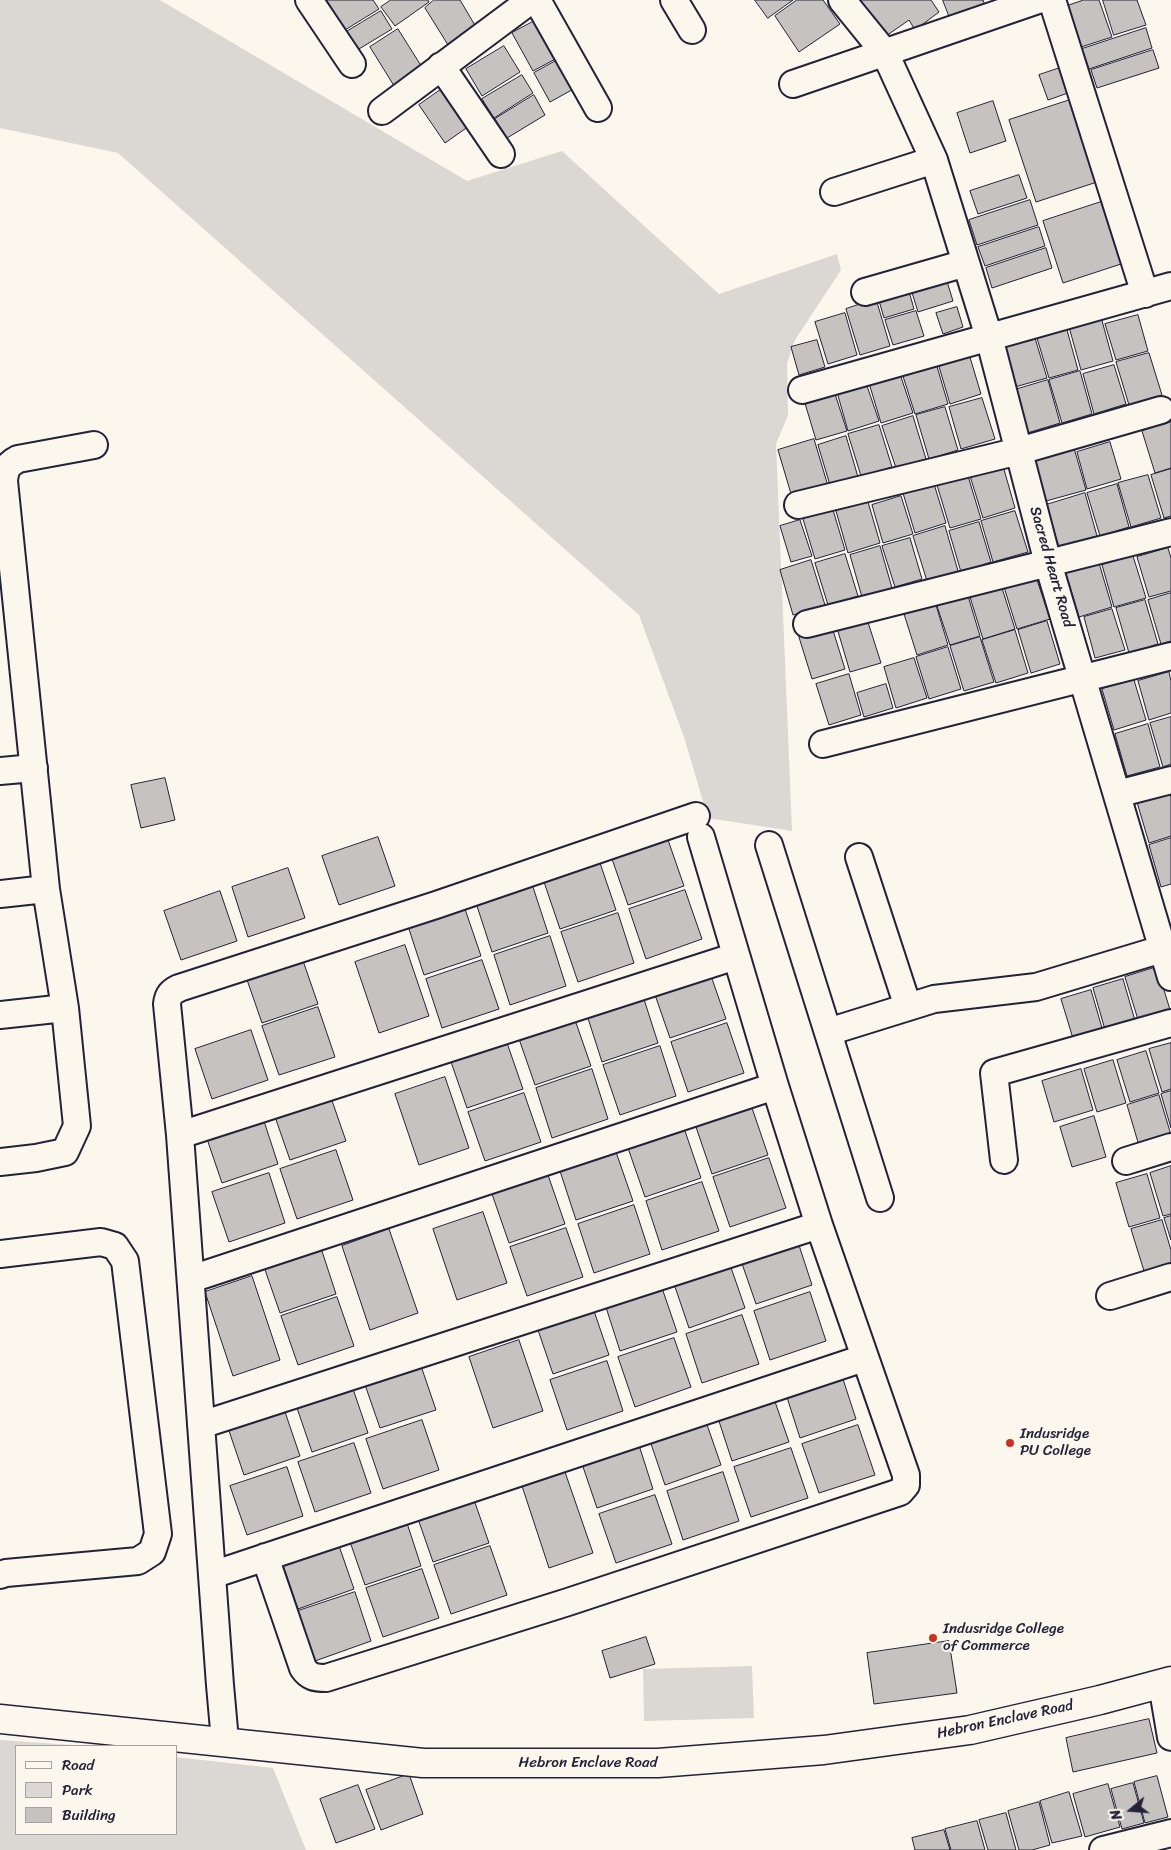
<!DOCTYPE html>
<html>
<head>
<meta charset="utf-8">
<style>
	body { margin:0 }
	#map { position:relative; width:1171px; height:1850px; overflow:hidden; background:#fbf7ec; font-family:Sriracha,sans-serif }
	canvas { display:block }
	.legend { position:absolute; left:15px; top:1745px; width:162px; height:90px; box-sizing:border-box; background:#fbf7ec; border:1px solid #a4a2a5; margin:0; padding:6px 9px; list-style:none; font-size:15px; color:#22223b }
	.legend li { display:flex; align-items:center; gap:10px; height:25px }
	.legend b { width:25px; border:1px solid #a4a2a5 }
	.north { position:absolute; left:1106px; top:1785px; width:50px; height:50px; -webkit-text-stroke:4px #fbf7ec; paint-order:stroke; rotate:252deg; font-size:14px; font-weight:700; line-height:20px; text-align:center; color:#22223b }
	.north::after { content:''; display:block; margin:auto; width:18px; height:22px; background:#22223b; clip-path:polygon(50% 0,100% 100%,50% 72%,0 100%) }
</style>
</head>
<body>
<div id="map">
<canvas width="1171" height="1850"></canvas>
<ul class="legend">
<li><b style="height:6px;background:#fbf7ec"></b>Road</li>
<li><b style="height:14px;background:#dbd8d3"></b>Park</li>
<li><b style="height:14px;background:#c6c2c0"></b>Building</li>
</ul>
<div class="north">N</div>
</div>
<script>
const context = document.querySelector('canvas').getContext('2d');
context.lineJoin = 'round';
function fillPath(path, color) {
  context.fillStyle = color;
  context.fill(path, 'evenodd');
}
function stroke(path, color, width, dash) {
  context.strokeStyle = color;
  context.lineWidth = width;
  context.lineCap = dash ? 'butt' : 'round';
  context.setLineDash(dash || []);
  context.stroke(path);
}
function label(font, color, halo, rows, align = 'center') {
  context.font = font + ' Sriracha,sans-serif';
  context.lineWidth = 4;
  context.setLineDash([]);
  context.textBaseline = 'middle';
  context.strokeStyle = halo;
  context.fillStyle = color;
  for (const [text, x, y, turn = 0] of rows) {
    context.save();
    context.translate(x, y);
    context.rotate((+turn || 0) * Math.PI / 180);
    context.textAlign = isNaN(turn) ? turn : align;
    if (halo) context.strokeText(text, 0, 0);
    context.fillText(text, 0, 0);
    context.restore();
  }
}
fillPath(new Path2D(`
	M 0,0 L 160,0 L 467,181 L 562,151 L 719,294 L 837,254 L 841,270 L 795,340 L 787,363 L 788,415 L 776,444 L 792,831 L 708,818 L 684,737 L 639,615 L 118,153 L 0,128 Z
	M 752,1666 L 754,1718 L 644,1721 L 643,1669 Z
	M 0,1740 L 86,1746 L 16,1746 L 16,1834 L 176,1834 L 176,1757 L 273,1768 L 306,1850 L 0,1850 Z`), '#dbd8d3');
const building = new Path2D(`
	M 327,0 L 373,0 L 379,9 L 345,30 Z
	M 391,0 L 428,0 L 429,2 L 395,26 L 381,7 Z
	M 434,0 L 460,0 L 476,27 L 450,48 L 425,8 Z
	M 755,0 L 793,0 L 768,18 Z
	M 797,0 L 823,0 L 840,24 L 799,52 L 775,16 Z
	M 860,0 L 931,0 L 939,12 L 915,30 L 909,20 L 886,36 Z
	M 943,0 L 983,0 L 985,5 L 950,18 Z
	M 1084,0 L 1099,0 L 1112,37 L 1081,47 L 1067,6 Z
	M 1103,0 L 1137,0 L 1146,25 L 1114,35 Z
	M 381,11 L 392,29 L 354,52 L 343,34 Z
	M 540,18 L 561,56 L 533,71 L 512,33 Z
	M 1146,28 L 1152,48 L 1089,69 L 1082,49 Z
	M 398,29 L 425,72 L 396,89 L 370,47 Z
	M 504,46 L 520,72 L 482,96 L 466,69 Z
	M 1153,50 L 1159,68 L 1097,88 L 1091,70 Z
	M 563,57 L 579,86 L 550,102 L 534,73 Z
	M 1060,68 L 1068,93 L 1048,100 L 1039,75 Z
	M 522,75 L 533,93 L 494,118 L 482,99 Z
	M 446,86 L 472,124 L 445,143 L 419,105 Z
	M 534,95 L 545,115 L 507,138 L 495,119 Z
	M 1070,100 L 1097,182 L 1036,202 L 1009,120 Z
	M 993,101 L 1006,141 L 970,153 L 957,113 Z
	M 1019,175 L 1027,198 L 978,214 L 970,191 Z
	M 1030,200 L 1038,225 L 977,245 L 969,220 Z
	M 1101,202 L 1121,264 L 1063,283 L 1043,221 Z
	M 1039,227 L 1045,246 L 985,266 L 978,247 Z
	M 1046,248 L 1052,268 L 992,288 L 986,268 Z
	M 945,275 L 953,301 L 918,312 L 910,286 Z
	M 908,288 L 914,309 L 884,318 L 878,297 Z
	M 876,299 L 890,346 L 860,355 L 846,309 Z
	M 957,307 L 963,327 L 943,334 L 936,313 Z
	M 916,311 L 924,336 L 893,345 L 885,320 Z
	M 845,313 L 857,355 L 828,364 L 815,322 Z
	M 1138,315 L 1148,351 L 1116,360 L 1105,324 Z
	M 1101,317 L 1113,361 L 1081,370 L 1069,327 Z
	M 1067,330 L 1078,370 L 1049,378 L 1037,338 Z
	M 1035,338 L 1047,378 L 1011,388 L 1000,348 Z
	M 817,340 L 825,367 L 799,375 L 791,347 Z
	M 1149,353 L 1162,395 L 1129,405 L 1116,362 Z
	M 969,354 L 981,394 L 950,404 L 938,363 Z
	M 936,363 L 948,404 L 915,414 L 902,373 Z
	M 1114,365 L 1126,404 L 1094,414 L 1083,374 Z
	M 1080,371 L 1092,414 L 1062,423 L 1049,380 Z
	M 900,374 L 913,413 L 881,423 L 869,383 Z
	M 1048,380 L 1060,423 L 1024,434 L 1011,391 Z
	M 866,383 L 879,421 L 848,431 L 837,392 Z
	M 834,391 L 847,431 L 816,440 L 804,400 Z
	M 982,398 L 995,439 L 961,449 L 949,407 Z
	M 945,407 L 958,450 L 929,459 L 916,415 Z
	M 913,416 L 926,459 L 896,468 L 882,426 Z
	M 1171,422 L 1171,468 L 1155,473 L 1142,431 Z
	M 879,425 L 892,467 L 861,476 L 848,434 Z
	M 846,436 L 858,477 L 830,485 L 818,445 Z
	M 814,439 L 828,486 L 792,497 L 778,450 Z
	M 1110,442 L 1121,479 L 1087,489 L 1077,452 Z
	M 1074,448 L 1086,490 L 1046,501 L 1034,459 Z
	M 1003,466 L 1015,508 L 983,518 L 970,476 Z
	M 1171,469 L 1171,516 L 1164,518 L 1151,475 Z
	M 1148,475 L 1161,518 L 1131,527 L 1118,483 Z
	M 968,476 L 981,519 L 950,528 L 937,485 Z
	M 934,484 L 946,523 L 915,533 L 903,493 Z
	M 1117,484 L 1129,527 L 1100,536 L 1087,493 Z
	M 1085,493 L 1097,536 L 1059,547 L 1046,505 Z
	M 901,496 L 913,534 L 883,543 L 872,505 Z
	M 868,502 L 880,543 L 848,553 L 836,511 Z
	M 833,510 L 845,550 L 815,559 L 803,519 Z
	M 1015,511 L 1028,552 L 993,562 L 981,521 Z
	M 800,520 L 812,556 L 791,562 L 780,526 Z
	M 979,522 L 991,562 L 961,572 L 949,531 Z
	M 945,526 L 958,571 L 927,581 L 913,536 Z
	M 910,538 L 922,579 L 895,587 L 882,546 Z
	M 880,546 L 892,588 L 862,597 L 850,555 Z
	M 1168,548 L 1171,558 L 1171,591 L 1149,597 L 1137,557 Z
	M 845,554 L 858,596 L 828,605 L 815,563 Z
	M 1133,556 L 1146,598 L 1114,607 L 1102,565 Z
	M 811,560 L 825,605 L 793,615 L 780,570 Z
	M 1099,563 L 1112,607 L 1079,617 L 1066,573 Z
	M 1036,577 L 1050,619 L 1017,629 L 1004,587 Z
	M 1002,588 L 1015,629 L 983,639 L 970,597 Z
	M 1171,593 L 1171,641 L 1161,644 L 1148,600 Z
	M 968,596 L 980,636 L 950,645 L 937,606 Z
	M 1145,600 L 1158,644 L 1129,653 L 1116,608 Z
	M 936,605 L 948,645 L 917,655 L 904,614 Z
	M 1112,609 L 1125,650 L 1095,658 L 1084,617 Z
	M 867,619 L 881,663 L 850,672 L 837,628 Z
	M 1047,621 L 1060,664 L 1031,673 L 1018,630 Z
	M 831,624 L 845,669 L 812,679 L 798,634 Z
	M 1015,630 L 1028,673 L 996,683 L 982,640 Z
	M 980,637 L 994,682 L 964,691 L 950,646 Z
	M 948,647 L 961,689 L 929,699 L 916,657 Z
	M 914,658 L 927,698 L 896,708 L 884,667 Z
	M 1169,672 L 1171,681 L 1171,713 L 1149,720 L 1138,681 Z
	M 849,674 L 861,715 L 829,725 L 816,684 Z
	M 1134,680 L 1146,720 L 1114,730 L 1102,689 Z
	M 886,684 L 893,708 L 864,717 L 857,693 Z
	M 1171,717 L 1171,764 L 1163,767 L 1150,723 Z
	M 1148,724 L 1160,767 L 1127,776 L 1115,734 Z
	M 165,778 L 175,820 L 141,828 L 131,785 Z
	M 1169,792 L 1171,797 L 1171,836 L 1149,843 L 1137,802 Z
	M 378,837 L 395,886 L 339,905 L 322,856 Z
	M 667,837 L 684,886 L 628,905 L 611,856 Z
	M 1171,838 L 1171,884 L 1161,887 L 1149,845 Z
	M 599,860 L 616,910 L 560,929 L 543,879 Z
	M 288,868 L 305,918 L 248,937 L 232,887 Z
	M 532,884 L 548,933 L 492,952 L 476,903 Z
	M 685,890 L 702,939 L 646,959 L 629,909 Z
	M 220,891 L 237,941 L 181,960 L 164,911 Z
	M 464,906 L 481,956 L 424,975 L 408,926 Z
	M 618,913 L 634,963 L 578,982 L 561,932 Z
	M 550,936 L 566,986 L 510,1005 L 494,955 Z
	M 405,945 L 429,1016 L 379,1033 L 355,962 Z
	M 301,955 L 318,1004 L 262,1023 L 245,974 Z
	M 482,960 L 499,1009 L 442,1028 L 426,979 Z
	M 1157,967 L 1171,1013 L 1139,1023 L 1125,977 Z
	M 709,970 L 726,1019 L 670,1038 L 653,989 Z
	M 1123,979 L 1136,1024 L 1106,1033 L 1093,988 Z
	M 1091,990 L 1104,1035 L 1075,1045 L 1061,999 Z
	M 642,993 L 658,1043 L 602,1062 L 586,1012 Z
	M 318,1007 L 335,1057 L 279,1075 L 262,1026 Z
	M 574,1017 L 591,1066 L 535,1085 L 518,1036 Z
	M 727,1023 L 744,1073 L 688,1092 L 671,1042 Z
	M 251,1030 L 268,1080 L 212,1099 L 195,1049 Z
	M 506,1040 L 523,1089 L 467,1108 L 450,1059 Z
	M 1171,1043 L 1171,1089 L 1162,1092 L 1149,1049 Z
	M 660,1046 L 676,1096 L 620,1115 L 603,1065 Z
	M 1146,1051 L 1159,1093 L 1130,1102 L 1117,1060 Z
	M 1113,1060 L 1126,1103 L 1097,1112 L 1084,1069 Z
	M 592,1069 L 608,1119 L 552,1138 L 536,1088 Z
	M 1081,1069 L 1093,1110 L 1054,1122 L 1042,1081 Z
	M 445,1077 L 469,1148 L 419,1165 L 395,1094 Z
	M 1171,1091 L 1171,1128 L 1161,1094 Z
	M 329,1092 L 346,1141 L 290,1160 L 273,1111 Z
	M 524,1093 L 541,1142 L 485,1161 L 468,1112 Z
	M 1159,1095 L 1171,1135 L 1140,1149 L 1127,1105 Z
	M 751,1105 L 768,1155 L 712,1174 L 695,1124 Z
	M 262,1115 L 278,1164 L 222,1183 L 205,1133 Z
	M 1094,1116 L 1106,1157 L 1072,1167 L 1060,1127 Z
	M 684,1128 L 701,1178 L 645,1197 L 628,1148 Z
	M 336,1150 L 353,1200 L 297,1219 L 280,1169 Z
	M 616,1152 L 633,1201 L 576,1220 L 560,1171 Z
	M 769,1158 L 786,1208 L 730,1227 L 713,1177 Z
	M 1171,1166 L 1171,1214 L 1163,1216 L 1150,1173 Z
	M 269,1173 L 285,1223 L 229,1242 L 212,1192 Z
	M 1147,1174 L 1160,1218 L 1129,1227 L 1116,1183 Z
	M 548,1175 L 565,1224 L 509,1243 L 492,1194 Z
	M 702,1182 L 719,1231 L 662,1250 L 646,1201 Z
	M 634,1205 L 650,1254 L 594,1273 L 578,1224 Z
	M 483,1212 L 507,1283 L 457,1300 L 433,1229 Z
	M 1171,1216 L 1171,1240 L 1164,1218 Z
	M 1162,1220 L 1171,1250 L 1171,1263 L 1144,1271 L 1131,1229 Z
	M 566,1228 L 583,1277 L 527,1296 L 510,1247 Z
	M 389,1229 L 418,1313 L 370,1330 L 342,1246 Z
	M 796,1236 L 812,1285 L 756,1304 L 739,1255 Z
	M 320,1245 L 336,1294 L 280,1313 L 263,1264 Z
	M 728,1259 L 745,1308 L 689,1328 L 672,1278 Z
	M 252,1276 L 280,1360 L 233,1376 L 205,1292 Z
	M 660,1282 L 677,1332 L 620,1351 L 604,1301 Z
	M 810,1292 L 826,1341 L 770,1360 L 754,1311 Z
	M 337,1297 L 354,1346 L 298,1365 L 281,1316 Z
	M 592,1305 L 609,1355 L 553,1374 L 536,1324 Z
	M 742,1315 L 759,1364 L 702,1383 L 686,1334 Z
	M 674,1338 L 691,1387 L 635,1407 L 618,1357 Z
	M 519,1340 L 543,1411 L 493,1428 L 469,1357 Z
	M 419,1360 L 436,1410 L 380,1428 L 363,1379 Z
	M 607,1361 L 623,1411 L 567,1430 L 550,1380 Z
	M 840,1370 L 856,1419 L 800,1438 L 784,1388 Z
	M 351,1383 L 368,1433 L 312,1452 L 295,1402 Z
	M 772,1393 L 789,1442 L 732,1461 L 716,1412 Z
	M 283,1406 L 300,1456 L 244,1475 L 227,1425 Z
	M 704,1416 L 721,1465 L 665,1485 L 648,1435 Z
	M 422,1420 L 439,1470 L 383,1489 L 366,1439 Z
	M 858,1425 L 875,1475 L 819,1493 L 802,1444 Z
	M 637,1439 L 653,1489 L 597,1508 L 580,1458 Z
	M 354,1443 L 371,1493 L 315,1512 L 298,1462 Z
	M 791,1448 L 808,1498 L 751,1517 L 734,1467 Z
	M 287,1467 L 303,1516 L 247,1535 L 230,1486 Z
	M 565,1472 L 593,1553 L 549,1568 L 522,1486 Z
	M 723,1472 L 739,1521 L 683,1540 L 667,1491 Z
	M 472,1494 L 489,1543 L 433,1562 L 416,1513 Z
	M 655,1495 L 672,1544 L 616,1563 L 599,1514 Z
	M 405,1517 L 421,1566 L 365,1585 L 348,1536 Z
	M 337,1540 L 354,1589 L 298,1609 L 281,1559 Z
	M 490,1546 L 507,1595 L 451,1614 L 434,1565 Z
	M 422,1569 L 439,1618 L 383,1637 L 366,1588 Z
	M 355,1592 L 371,1641 L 315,1661 L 298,1611 Z
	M 646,1637 L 655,1664 L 610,1678 L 602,1651 Z
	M 949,1641 L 957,1693 L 874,1704 L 867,1653 Z
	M 1149,1719 L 1157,1753 L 1073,1772 L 1066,1738 Z
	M 409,1774 L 423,1814 L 381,1830 L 366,1790 Z
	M 1157,1776 L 1168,1817 L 1145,1823 L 1134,1782 Z
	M 1133,1783 L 1144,1823 L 1122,1829 L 1111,1789 Z
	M 1108,1784 L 1120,1827 L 1085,1837 L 1073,1794 Z
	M 358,1785 L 375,1829 L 336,1843 L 320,1799 Z
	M 1069,1792 L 1082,1836 L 1052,1843 L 1040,1801 Z
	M 1039,1802 L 1050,1845 L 1032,1850 L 1019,1850 L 1008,1811 Z
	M 1006,1813 L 1016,1850 L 988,1850 L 979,1820 Z
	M 977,1821 L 985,1850 L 951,1850 L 945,1829 Z
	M 944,1830 L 950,1850 L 915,1850 L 912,1838 Z`);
fillPath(building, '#c6c2c0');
stroke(building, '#22223b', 1);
const street = new Path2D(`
	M 309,0 L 352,64
	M 537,0 L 598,108
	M 674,0 L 692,30
	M 842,0 L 885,53 L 934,160 L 989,337 L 1048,563 L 1171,977
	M 1052,0 L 1145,294
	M 441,66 L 501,154
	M 793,84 L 1038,0
	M 382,111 L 531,0
	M 834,192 L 934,160
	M 865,292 L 966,263
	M 802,390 L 1171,286
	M 798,505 L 1019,451 L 1161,410
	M 807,624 L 1171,532
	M 823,744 L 1171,656
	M 0,771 L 34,768
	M 1117,794 L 1171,780
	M 769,845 L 880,1198
	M 859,857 L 908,1007
	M 0,894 L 46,889
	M 0,1015 L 65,1008
	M 828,1032 L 934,999 L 1036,987 L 1162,949
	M 180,1135 L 736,956
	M 1004,1160 L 994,1073 L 1171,1023
	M 1126,1161 L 1171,1147
	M 0,1162 L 36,1158 L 65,1152 L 77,1126 L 65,1008 L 46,889 L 4,481 C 5,469 8,464 18,459 L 94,445
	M 0,1254 L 101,1242 L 115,1246 L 125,1261 L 158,1534 L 152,1552 L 138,1561 L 6,1573 L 0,1575
	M 191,1279 L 775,1086
	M 1110,1296 L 1171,1277
	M 201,1425 L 819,1225
	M 265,1557 L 303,1668 C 309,1677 315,1678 326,1678 L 568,1602 L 900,1492 L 906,1485 L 906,1475 L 819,1225 L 775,1086 L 701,837
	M 212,1575 L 864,1358
	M 1162,1684 L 1171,1737
	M 225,1741 L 220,1685 L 180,1135 L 167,1004 C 168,995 171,992 179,988 L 436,905 L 696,816
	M 1103,1850 L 1171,1833`);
const secondary = new Path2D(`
	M 0,1719 L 423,1763 L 658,1763 L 824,1750 L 970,1730 L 1100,1700 L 1171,1681`);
stroke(street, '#22223b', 30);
stroke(secondary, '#22223b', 31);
stroke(street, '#fbf7ec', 26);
stroke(secondary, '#fbf7ec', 28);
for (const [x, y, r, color] of [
	[1010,1443,5,"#c8321e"],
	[933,1638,5,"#c8321e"]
]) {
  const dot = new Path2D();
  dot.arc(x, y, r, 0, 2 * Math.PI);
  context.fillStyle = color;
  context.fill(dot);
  stroke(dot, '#fbf7ec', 2);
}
label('15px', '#22223b', '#fbf7ec', [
	["Sacred Heart Road",1051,567,74],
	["Hebron Enclave Road",1005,1720,-12],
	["Hebron Enclave Road",588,1763]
]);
label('15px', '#22223b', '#fbf7ec', [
	["Indusridge",1020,1434],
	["PU College",1020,1451],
	["Indusridge College",943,1629],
	["of Commerce",943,1646]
], 'left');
</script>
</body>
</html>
